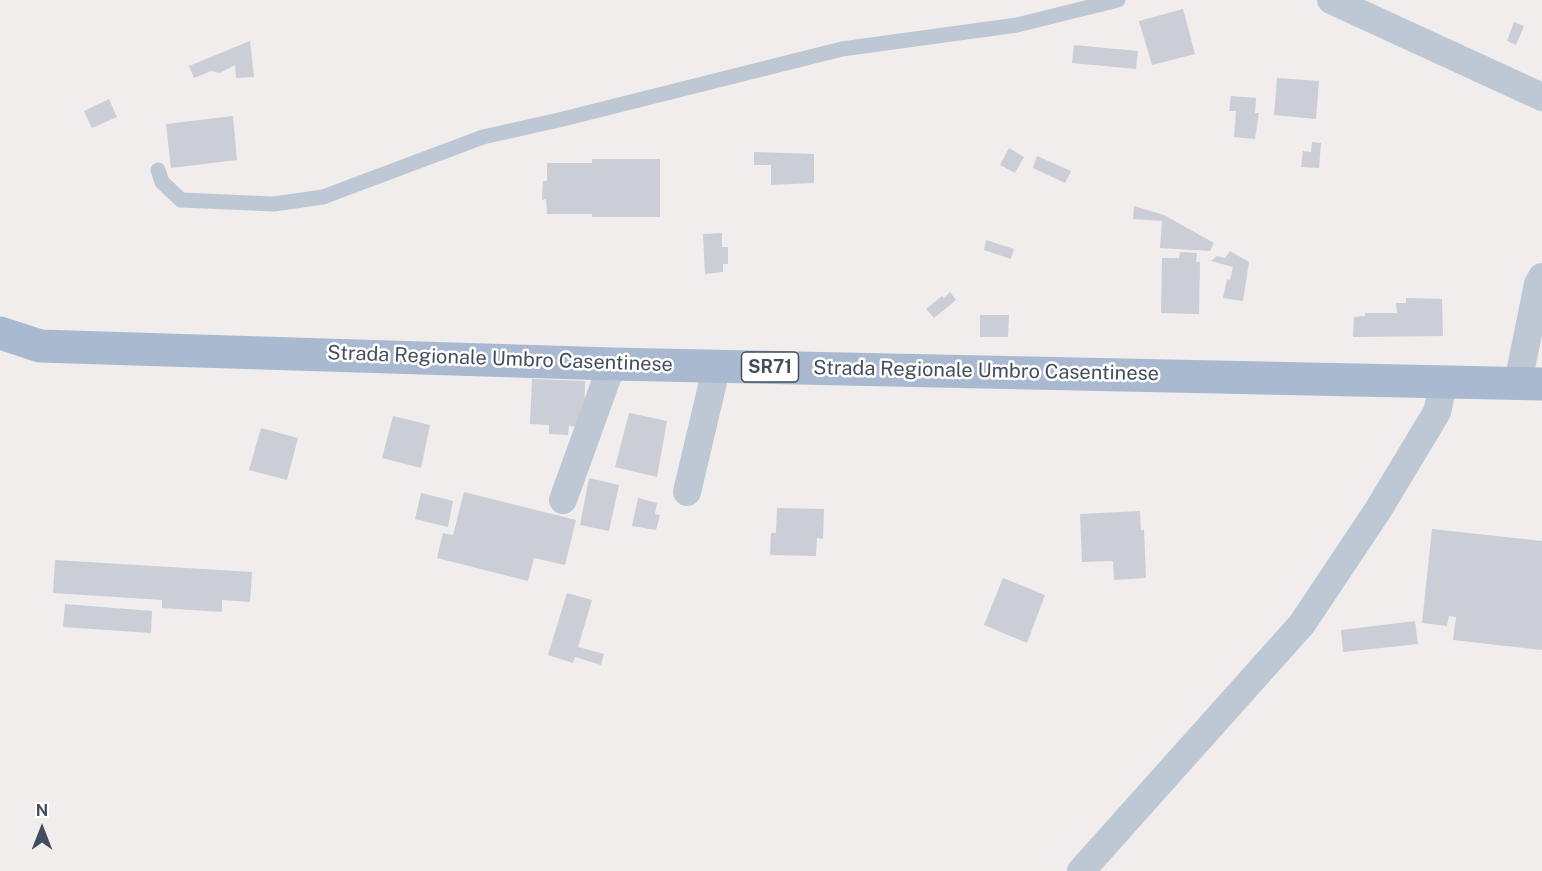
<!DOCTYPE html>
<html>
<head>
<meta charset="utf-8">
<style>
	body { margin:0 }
	#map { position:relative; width:1542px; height:871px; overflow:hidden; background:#f0edec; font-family:"Public Sans",sans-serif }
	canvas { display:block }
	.north { position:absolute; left:12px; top:799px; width:60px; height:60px; -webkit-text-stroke:4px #fff; paint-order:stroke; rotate:0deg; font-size:16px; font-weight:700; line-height:24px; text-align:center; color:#434e5d }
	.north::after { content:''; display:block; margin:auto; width:21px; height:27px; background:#434e5d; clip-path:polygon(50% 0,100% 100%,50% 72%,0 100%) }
</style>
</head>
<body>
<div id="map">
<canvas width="1542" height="871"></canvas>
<div class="north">N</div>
</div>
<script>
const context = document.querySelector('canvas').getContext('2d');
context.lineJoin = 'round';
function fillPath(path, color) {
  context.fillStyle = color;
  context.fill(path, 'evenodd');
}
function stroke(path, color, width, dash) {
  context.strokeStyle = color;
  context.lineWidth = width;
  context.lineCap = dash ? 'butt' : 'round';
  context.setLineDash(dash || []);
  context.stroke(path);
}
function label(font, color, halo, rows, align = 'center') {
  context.font = font + ' "Public Sans",sans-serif';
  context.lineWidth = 5;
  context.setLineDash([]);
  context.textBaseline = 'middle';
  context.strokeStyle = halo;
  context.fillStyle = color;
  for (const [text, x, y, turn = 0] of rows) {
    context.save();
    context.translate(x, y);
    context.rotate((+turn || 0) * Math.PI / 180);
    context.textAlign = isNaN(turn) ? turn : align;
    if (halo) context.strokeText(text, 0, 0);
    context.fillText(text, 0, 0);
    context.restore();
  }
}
fillPath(new Path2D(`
	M 1183,9 L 1195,54 L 1152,65 L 1139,21 Z
	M 1514,22 L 1524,26 L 1516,45 L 1507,41 Z
	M 250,41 L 254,77 L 236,78 L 235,65 L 220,73 L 211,71 L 194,78 L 189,66 Z
	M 1074,45 L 1138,51 L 1136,69 L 1072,63 Z
	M 1277,78 L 1319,81 L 1316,119 L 1274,115 Z
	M 1231,96 L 1256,98 L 1255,113 L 1259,113 L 1255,139 L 1234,137 L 1236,111 L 1229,111 Z
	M 109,99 L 117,117 L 92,128 L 84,111 Z
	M 233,116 L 237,160 L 171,168 L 166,124 Z
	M 1312,142 L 1321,143 L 1319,168 L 1301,167 L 1303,151 L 1311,152 Z
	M 1009,148 L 1024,157 L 1015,173 L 1000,165 Z
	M 754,152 L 814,154 L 814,183 L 771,185 L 771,165 L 754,165 Z
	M 1037,156 L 1071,171 L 1065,183 L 1033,168 Z
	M 592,159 L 660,159 L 660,217 L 592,217 L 592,214 L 547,214 L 546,199 L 542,200 L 543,181 L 547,181 L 547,163 L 592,163 Z
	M 1134,206 L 1164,215 L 1214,243 L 1210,251 L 1160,248 L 1162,221 L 1133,219 Z
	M 722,233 L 722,247 L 728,247 L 728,264 L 723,264 L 723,272 L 705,274 L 703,234 Z
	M 986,240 L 1014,249 L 1011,259 L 984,250 Z
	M 1230,251 L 1249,262 L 1243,301 L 1223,298 L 1227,279 L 1230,280 L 1233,267 L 1211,261 L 1217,256 L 1225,258 Z
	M 1180,252 L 1197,253 L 1196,262 L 1200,262 L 1199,314 L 1161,313 L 1162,258 L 1179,258 Z
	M 950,292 L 956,300 L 934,318 L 926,309 L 942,296 L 944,298 Z
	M 1406,298 L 1442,299 L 1443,336 L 1353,337 L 1354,317 L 1365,316 L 1365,313 L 1397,313 L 1396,303 L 1406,303 Z
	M 980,315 L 1009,315 L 1008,337 L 980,337 Z
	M 532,379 L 585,381 L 584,427 L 569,426 L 568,435 L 549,434 L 549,425 L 530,424 Z
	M 629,413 L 667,421 L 657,477 L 615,467 Z
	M 393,416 L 430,425 L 421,468 L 382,458 Z
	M 261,428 L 298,438 L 287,480 L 249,470 Z
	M 589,478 L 619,485 L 609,531 L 580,525 Z
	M 464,492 L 576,520 L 565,565 L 534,558 L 528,581 L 437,558 L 443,533 L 453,535 Z
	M 421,493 L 453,501 L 448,527 L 415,519 Z
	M 638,498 L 657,503 L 655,514 L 660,515 L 656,530 L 632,526 Z
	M 777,508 L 824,509 L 823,539 L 817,538 L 816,556 L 770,555 L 771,533 L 776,533 Z
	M 1140,511 L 1141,530 L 1144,530 L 1146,578 L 1114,580 L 1113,561 L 1082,562 L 1080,514 Z
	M 1432,529 L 1542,541 L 1542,650 L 1453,640 L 1456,617 L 1449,616 L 1447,626 L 1422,623 Z
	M 55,560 L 252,572 L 250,602 L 222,600 L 222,612 L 162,608 L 162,600 L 53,593 Z
	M 1003,578 L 1045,595 L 1027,643 L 984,625 Z
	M 567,593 L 592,600 L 578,647 L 604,654 L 601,665 L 575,657 L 573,663 L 548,655 Z
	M 65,604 L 152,611 L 151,633 L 63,627 Z
	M 1415,621 L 1418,644 L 1343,652 L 1341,630 Z`), '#cbced6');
stroke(new Path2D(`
	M 158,170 L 162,182 L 181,200 L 274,204 L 323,197 L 483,137 L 559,120 L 842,49 L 1017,25 L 1118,0`), '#bec8d4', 15);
stroke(new Path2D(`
	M 1331,0 L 1542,97
	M 1518,383 L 1538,284 L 1542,277
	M 687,492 L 717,365
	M 563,500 L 612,364
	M 1081,871 L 1302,624 L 1378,510 L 1437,412 L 1444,381`), '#bec8d4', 28);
stroke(new Path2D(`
	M 0,333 L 40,346 L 612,364 L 1542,384`), '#a9b9d0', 33);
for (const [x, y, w] of [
	[770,367,57]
]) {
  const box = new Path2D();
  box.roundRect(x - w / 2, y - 15, w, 30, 4.5);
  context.fillStyle = '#fff';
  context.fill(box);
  stroke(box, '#434e5d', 1.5);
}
label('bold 18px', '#434e5d', null, [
	["SR71",770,367]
]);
label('20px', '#434e5d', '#fff', [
	["Strada Regionale Umbro Casentinese",500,359,2],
	["Strada Regionale Umbro Casentinese",986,371,1]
]);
</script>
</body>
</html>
